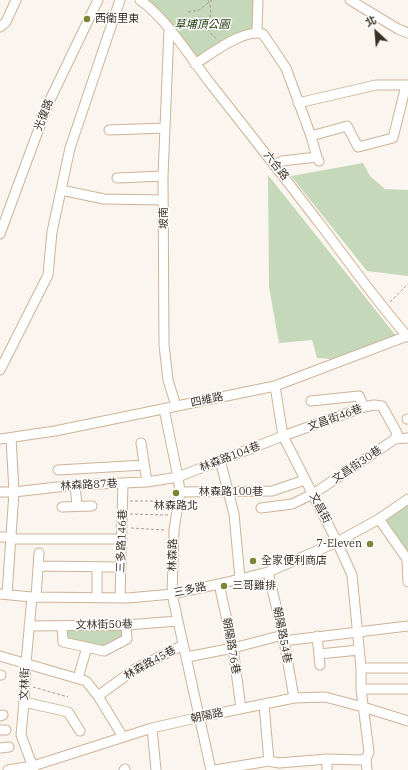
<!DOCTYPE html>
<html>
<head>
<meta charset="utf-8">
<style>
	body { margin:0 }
	#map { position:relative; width:408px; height:770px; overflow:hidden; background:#fbf5ef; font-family:"IBM Plex Serif","Noto Sans TC",serif }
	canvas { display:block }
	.north { position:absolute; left:356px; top:12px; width:40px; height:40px; -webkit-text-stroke:3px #fff; paint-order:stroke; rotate:334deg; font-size:11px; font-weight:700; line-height:16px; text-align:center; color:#3b3025 }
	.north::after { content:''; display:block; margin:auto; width:14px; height:18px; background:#3b3025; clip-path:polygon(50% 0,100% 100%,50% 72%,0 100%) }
</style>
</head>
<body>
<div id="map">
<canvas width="408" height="770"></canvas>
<div class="north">北</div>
</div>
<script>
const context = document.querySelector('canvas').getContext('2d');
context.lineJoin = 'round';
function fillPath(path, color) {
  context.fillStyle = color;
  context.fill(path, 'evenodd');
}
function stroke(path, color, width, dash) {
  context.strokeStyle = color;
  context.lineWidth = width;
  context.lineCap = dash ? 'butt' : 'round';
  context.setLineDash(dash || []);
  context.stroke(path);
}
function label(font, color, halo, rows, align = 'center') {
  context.font = font + ' "IBM Plex Serif","Noto Sans TC",serif';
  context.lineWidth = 3;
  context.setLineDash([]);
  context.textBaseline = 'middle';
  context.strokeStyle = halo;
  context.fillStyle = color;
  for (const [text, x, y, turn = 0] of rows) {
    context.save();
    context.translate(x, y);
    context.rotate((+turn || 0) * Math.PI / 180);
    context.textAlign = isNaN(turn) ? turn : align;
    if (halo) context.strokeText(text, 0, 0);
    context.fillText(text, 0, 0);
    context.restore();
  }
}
fillPath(new Path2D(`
	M 148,0 L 256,0 L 256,28 L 236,33 L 198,57 C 181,39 168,16 148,0 Z
	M 363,163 L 370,176 L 385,189 L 408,190 L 408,276 L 367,271 L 291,176 Z
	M 268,175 L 397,337 L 332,359 L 317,358 L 312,340 L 279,343 L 269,287 Z
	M 408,505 L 408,556 L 384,522 Z
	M 65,628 L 124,628 L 125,638 L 104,649 L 66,640 Z`), '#c5d8ba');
const minor = new Path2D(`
	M 140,0 C 168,20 189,56 210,83 C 247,130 284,177 320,224 C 349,262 376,301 408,337
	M 350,0 L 398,29 L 408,33
	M 0,27 L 6,22 L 16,0
	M 169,29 L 163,176 L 164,345 L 168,380 L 176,406
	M 257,32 L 258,0
	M 195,64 C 211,54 244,28 263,34 L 286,68 L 311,136 L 317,157 L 319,161
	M 298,103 L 376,85 L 408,85
	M 109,130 L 165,128
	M 311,136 L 347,126 L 358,147 L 393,138 L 406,85
	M 275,165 L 282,161 L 317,157
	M 117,178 L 163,176
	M 61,190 L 104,199 L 163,200
	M 0,234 L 48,104 L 98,0
	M 0,370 L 48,275 L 52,232 L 70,148 L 120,0
	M 311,401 L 359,396 L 364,407
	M 164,409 L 178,477 L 180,492 L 174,530 L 172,594 L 211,770
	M 407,419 L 408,419
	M 0,439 L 55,431 L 275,386 L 407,336
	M 395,439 L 408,438
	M 141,443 L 147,482
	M 220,460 L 234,514 L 240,579
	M 58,470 L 144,465
	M 75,485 L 77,506
	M 0,492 L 14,492 L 75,485 L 147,482 L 178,477 L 283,436 L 364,407 L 374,405 L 382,406 L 397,433 L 395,439 L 313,494 L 292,504 L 261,508
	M 180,492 L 272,491 L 305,480
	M 62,507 L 92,506
	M 379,519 L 407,559 L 408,582
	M 0,537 L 5,537
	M 11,539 L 122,539
	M 38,566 L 121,567
	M 97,567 L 97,598
	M 268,572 L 283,635 L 294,698
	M 219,584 L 233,648 L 241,709
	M 0,594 L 32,597 L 128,598 L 172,594 L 219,584 L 268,572 L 337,542 L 379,519 L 408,499
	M 7,594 L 14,492 L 11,438
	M 32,597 L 26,663 L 24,702 L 21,735 L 34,770
	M 36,597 L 39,553
	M 120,598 L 123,484
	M 29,626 L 126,625 L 178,621
	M 62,626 L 63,642 L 104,651 L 127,639 L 126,625
	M 317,636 L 320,665
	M 283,641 L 408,626
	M 319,654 L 359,650
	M 0,656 L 86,681 L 98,696 L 123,737
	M 187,657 L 233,648 L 283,635
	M 361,668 L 408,668
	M 0,675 L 1,675
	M 78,678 L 87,647
	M 361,689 L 408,689
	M 98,696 L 135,669 L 183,645
	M 24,702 L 68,712 L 80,731
	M 264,705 L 269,761
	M 0,716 L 3,715
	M 152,728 L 156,770
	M 0,730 L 6,730
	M 0,748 L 9,747
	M 327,759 L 327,770
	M 366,759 L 367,770
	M 8,770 L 33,766 L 152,728 L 200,717 L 294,698 L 325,697 L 363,707 L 408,721
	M 124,770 L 125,769
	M 215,770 L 269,761 L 279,763 L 327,759 L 360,760 L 366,759 L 369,752 L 361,689 L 361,668 L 352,575 L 337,542 L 283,436 L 275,386`);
stroke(minor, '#ceb397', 11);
stroke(new Path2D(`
	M 208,0 C 213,9 210,19 207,28 L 212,35 L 218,40
	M 188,12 L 199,10 L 212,0
	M 390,302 L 408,284
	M 130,501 L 171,501
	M 130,514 L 169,515
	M 131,528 L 165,530
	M 33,687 L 68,697`), '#a69e95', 1, [3, 2]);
stroke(minor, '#fff', 9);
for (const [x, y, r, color] of [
	[87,19,4,"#7b8734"],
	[176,493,4,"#7b8734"],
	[370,544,4,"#7b8734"],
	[253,561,4,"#7b8734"],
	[224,586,4,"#7b8734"]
]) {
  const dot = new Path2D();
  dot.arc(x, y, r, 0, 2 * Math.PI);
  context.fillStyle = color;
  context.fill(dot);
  stroke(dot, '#fff', 1.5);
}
label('11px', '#3b3025', '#fff', [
	["西衛里東",95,19],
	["林森路北",176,506,"center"],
	["7-Eleven",362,544,"right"],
	["全家便利商店",261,561],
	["三哥雞排",232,586]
], 'left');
label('italic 11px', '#233c0c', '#fff', [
	["草埔頂公園",202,25]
]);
label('11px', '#3b3025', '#fff', [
	["光復路",44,115,-69],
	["六合路",276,166,52],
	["坡南",164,218,-91],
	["四維路",207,400,-12],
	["文昌街46巷",335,418,-20],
	["林森路104巷",230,457,-21],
	["文昌街30巷",357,465,-34],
	["林森路87巷",89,485,-3],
	["林森路100巷",231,492],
	["文昌街",320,508,62],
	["三多路146巷",122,541,-88],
	["林森路",173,555,-88],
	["三多路",190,590,-12],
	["文林街50巷",104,625,-1],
	["朝陽路54巷",282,635,79],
	["朝陽路76巷",231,646,80],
	["林森路45巷",150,663,-29],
	["文林街",25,684,-88],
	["朝陽路",207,716,-12]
]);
</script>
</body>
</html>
